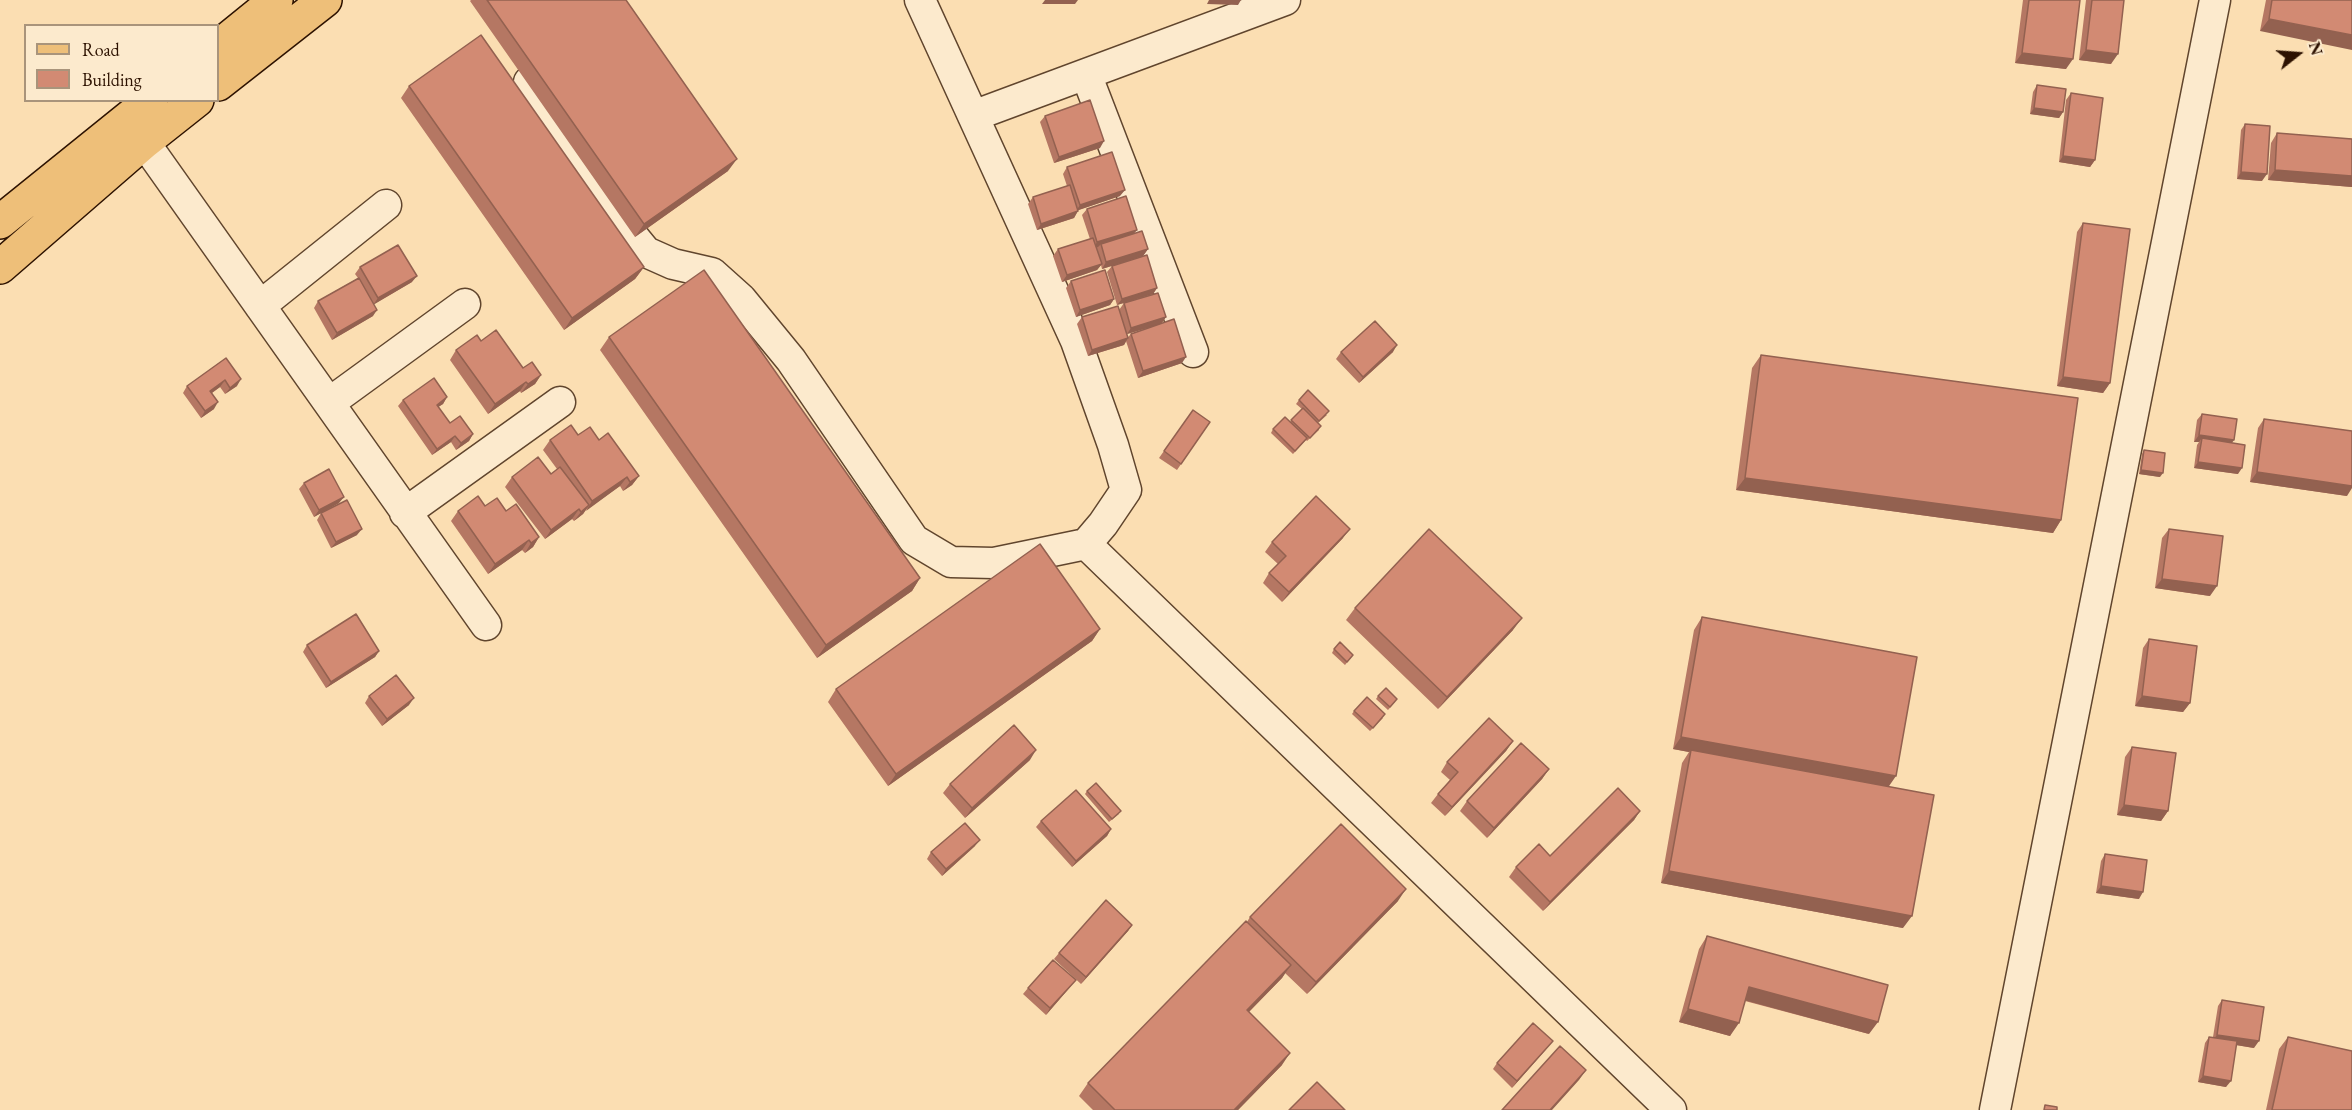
<!DOCTYPE html>
<html>
<head>
<meta charset="utf-8">
<style>
	body { margin:0 }
	#map { position:relative; width:2352px; height:1110px; overflow:hidden; background:#fbdeb2; font-family:"EB Garamond",serif }
	canvas { display:block }
	.legend { position:absolute; left:24px; top:24px; width:195px; height:78px; box-sizing:border-box; background:#fceacd; border:2px solid #a9947b; margin:0; padding:8px 10px; list-style:none; font-size:18px; color:#2d1201 }
	.legend li { display:flex; align-items:center; gap:12px; height:30px }
	.legend b { width:30px; border:2px solid #a9947b }
	.north { position:absolute; left:2268px; top:24px; width:60px; height:60px; -webkit-text-stroke:4px #fceacd; paint-order:stroke; rotate:73deg; font-size:16px; font-weight:700; line-height:24px; text-align:center; color:#2d1201 }
	.north::after { content:''; display:block; margin:auto; width:21px; height:27px; background:#2d1201; clip-path:polygon(50% 0,100% 100%,50% 72%,0 100%) }
</style>
</head>
<body>
<div id="map">
<canvas width="2352" height="1110"></canvas>
<ul class="legend">
<li><b style="height:8px;background:#eebf79"></b>Road</li>
<li><b style="height:16px;background:#d28a73"></b>Building</li>
</ul>
<div class="north">N</div>
</div>
<script>
const context = document.querySelector('canvas').getContext('2d');
context.lineJoin = 'round';
function stroke(path, color, width, dash) {
  context.strokeStyle = color;
  context.lineWidth = width;
  context.lineCap = dash ? 'butt' : 'round';
  context.setLineDash(dash || []);
  context.stroke(path);
}
function fillPath(path, color) {
  context.fillStyle = color;
  context.fill(path, 'evenodd');
}
const minor = new Path2D(`
	M 1086,74 L 1193,352
	M 529,82 L 605,202 L 646,252 L 673,264 L 712,273 L 741,299 L 791,360 L 914,540 L 951,562 L 994,563 L 1086,544 L 1103,524 L 1126,490 L 1113,445 L 1076,341 L 920,0
	M 973,116 L 1285,0
	M 144,142 L 486,625
	M 260,306 L 386,205
	M 329,403 L 465,304
	M 405,513 L 560,402
	M 1086,544 L 1671,1110
	M 1995,1110 L 2215,0`);
const major = new Path2D(`
	M 218,47 L 276,0
	M 218,84 L 325,0
	M 0,222 L 151,100
	M 0,267 L 144,142 L 197,100`);
stroke(minor, '#60452d', 33);
stroke(major, '#2d1201', 36);
stroke(minor, '#fceacd', 30);
stroke(major, '#eebf79', 33);
fillPath(new Path2D(`
	M 471,0 L 626,0 L 728,171 L 635,237 L 470,1 Z
	M 2023,0 L 2080,0 L 2066,69 L 2015,63 Z
	M 2086,0 L 2124,0 L 2111,64 L 2079,60 Z
	M 2266,0 L 2352,0 L 2260,31 Z
	M 2037,85 L 2063,112 L 2059,118 L 2030,114 L 2033,92 Z
	M 409,86 L 644,267 L 635,279 L 564,330 L 401,98 Z
	M 2071,93 L 2095,160 L 2090,167 L 2059,162 L 2066,100 Z
	M 1045,116 L 1100,148 L 1054,163 L 1040,122 Z
	M 2245,124 L 2262,181 L 2237,179 L 2241,130 Z
	M 2277,133 L 2352,139 L 2352,187 L 2268,180 L 2271,143 Z
	M 1067,167 L 1120,196 L 1078,210 L 1074,218 L 1037,230 L 1028,204 L 1033,197 L 1067,186 L 1063,174 Z
	M 1087,209 L 1134,233 L 1148,249 L 1143,256 L 1102,269 L 1101,265 L 1097,270 L 1062,282 L 1053,256 L 1058,249 L 1090,239 L 1082,215 Z
	M 2083,223 L 2110,383 L 2103,393 L 2057,386 L 2077,232 Z
	M 1112,266 L 1157,288 L 1153,294 L 1117,305 L 1107,272 Z
	M 360,267 L 412,282 L 374,304 L 373,316 L 332,340 L 314,308 L 318,301 L 358,278 L 355,274 Z
	M 1071,281 L 1114,299 L 1110,305 L 1076,317 L 1066,288 Z
	M 1124,303 L 1166,317 L 1161,324 L 1127,334 L 1128,337 L 1131,334 L 1182,363 L 1138,378 L 1126,341 L 1124,345 L 1088,356 L 1077,324 L 1082,317 L 1119,310 Z
	M 609,337 L 920,578 L 912,591 L 817,658 L 600,350 Z
	M 481,341 L 523,368 L 541,375 L 535,384 L 521,393 L 520,391 L 488,414 L 450,360 L 456,350 Z
	M 1341,352 L 1393,352 L 1359,383 L 1336,359 Z
	M 1761,355 L 2061,520 L 2053,533 L 1736,490 L 1752,368 Z
	M 226,358 L 237,386 L 225,394 L 220,387 L 212,393 L 214,409 L 201,418 L 183,393 L 187,386 Z
	M 447,397 L 443,404 L 438,407 L 450,423 L 473,434 L 469,441 L 456,450 L 451,442 L 432,455 L 398,406 L 403,400 Z
	M 1299,400 L 1327,415 L 1318,423 L 1319,430 L 1307,441 L 1306,440 L 1293,454 L 1271,433 L 1273,429 L 1290,422 L 1302,409 L 1296,404 Z
	M 1193,410 L 1210,422 L 1177,470 L 1159,458 Z
	M 2202,414 L 2232,443 L 2238,474 L 2194,468 L 2197,445 L 2199,442 L 2194,442 L 2197,420 Z
	M 2264,419 L 2347,496 L 2250,482 L 2258,428 Z
	M 578,435 L 599,440 L 639,476 L 632,485 L 623,491 L 620,486 L 586,510 L 583,514 L 574,521 L 572,519 L 545,539 L 505,487 L 512,477 L 551,474 L 557,469 L 543,450 L 550,440 Z
	M 2144,450 L 2160,477 L 2139,474 L 2142,454 Z
	M 304,483 L 339,503 L 314,517 L 299,489 Z
	M 485,506 L 506,511 L 539,537 L 533,547 L 525,553 L 522,550 L 488,574 L 451,521 L 458,511 Z
	M 321,513 L 357,535 L 331,548 L 317,520 Z
	M 2169,529 L 2210,596 L 2155,588 L 2162,538 Z
	M 1343,538 L 1282,602 L 1263,583 L 1269,573 L 1278,564 L 1265,552 L 1272,542 Z
	M 1355,608 L 1513,630 L 1438,709 L 1346,620 Z
	M 1702,617 L 1888,787 L 1903,928 L 1661,883 L 1682,763 L 1689,752 L 1673,749 L 1694,630 Z
	M 1100,629 L 1092,641 L 888,786 L 828,702 L 836,689 Z
	M 2149,639 L 2190,703 L 2183,712 L 2135,706 L 2143,648 Z
	M 307,645 L 379,651 L 375,657 L 326,688 L 303,652 Z
	M 1334,649 L 1353,655 L 1345,665 L 1332,653 Z
	M 369,696 L 409,705 L 382,726 L 365,703 Z
	M 1378,696 L 1395,702 L 1388,710 L 1376,699 Z
	M 1354,711 L 1383,718 L 1370,731 L 1352,714 Z
	M 1513,741 L 1506,751 L 1445,816 L 1431,803 L 1438,794 L 1450,780 L 1441,772 L 1447,762 Z
	M 2132,747 L 2168,811 L 2161,821 L 2117,815 L 2125,757 Z
	M 1030,760 L 965,818 L 943,793 L 950,784 Z
	M 1549,769 L 1542,779 L 1487,838 L 1460,811 L 1467,801 Z
	M 1087,791 L 1119,814 L 1109,822 L 1085,794 Z
	M 1640,811 L 1634,820 L 1543,911 L 1509,877 L 1516,867 L 1550,856 Z
	M 1041,821 L 1111,829 L 1107,836 L 1072,867 L 1036,827 Z
	M 975,846 L 942,876 L 927,859 L 931,852 Z
	M 2105,854 L 2139,899 L 2096,893 L 2101,861 Z
	M 1398,901 L 1307,994 L 1285,973 L 1282,978 L 1249,1012 L 1282,1065 L 1238,1110 L 1093,1110 L 1079,1096 L 1088,1083 L 1247,922 L 1250,917 Z
	M 1132,925 L 1128,931 L 1081,984 L 1054,959 L 1059,953 Z
	M 1707,936 L 1869,1034 L 1745,1001 L 1730,1036 L 1679,1022 L 1699,949 Z
	M 1071,986 L 1046,1015 L 1023,994 L 1028,988 Z
	M 2222,1000 L 2254,1048 L 2236,1045 L 2226,1087 L 2198,1082 L 2205,1043 L 2209,1037 L 2213,1037 L 2218,1006 Z
	M 2288,1037 L 2352,1110 L 2266,1110 L 2279,1049 Z
	M 1548,1047 L 1512,1088 L 1493,1069 L 1497,1063 Z`), '#b57763');
fillPath(new Path2D(`
	M 1045,0 L 1078,0 L 1075,4 L 1042,4 Z
	M 1209,0 L 1241,0 L 1238,5 L 1207,4 Z
	M 2269,19 L 2352,35 L 2352,50 L 2260,31 Z
	M 2086,50 L 2118,54 L 2111,64 L 2079,60 Z
	M 2022,53 L 2073,59 L 2066,69 L 2015,63 Z
	M 2034,108 L 2063,112 L 2059,118 L 2030,114 Z
	M 1104,141 L 1100,148 L 1054,163 L 1059,157 Z
	M 2063,156 L 2095,160 L 2090,167 L 2059,162 Z
	M 737,159 L 728,171 L 635,237 L 644,224 Z
	M 2275,170 L 2352,176 L 2352,187 L 2268,180 Z
	M 2241,172 L 2267,174 L 2262,181 L 2237,179 Z
	M 1125,190 L 1120,196 L 1076,211 L 1080,205 Z
	M 1078,211 L 1074,218 L 1037,230 L 1041,224 Z
	M 1137,230 L 1132,236 L 1101,244 L 1098,247 L 1093,249 L 1097,242 Z
	M 1148,249 L 1143,256 L 1102,269 L 1106,262 Z
	M 1102,264 L 1097,270 L 1062,282 L 1067,275 Z
	M 644,267 L 635,279 L 564,330 L 572,318 Z
	M 417,276 L 412,282 L 373,305 L 378,298 Z
	M 1157,288 L 1153,294 L 1117,305 L 1122,299 Z
	M 1114,299 L 1110,305 L 1076,317 L 1080,310 Z
	M 377,310 L 373,316 L 332,340 L 337,333 Z
	M 1166,317 L 1161,324 L 1127,334 L 1131,328 Z
	M 1128,338 L 1124,345 L 1088,356 L 1092,350 Z
	M 1397,345 L 1393,352 L 1359,383 L 1363,377 Z
	M 1186,357 L 1182,363 L 1138,378 L 1143,371 Z
	M 541,375 L 535,384 L 521,393 L 528,384 Z
	M 2063,377 L 2110,383 L 2103,393 L 2057,386 Z
	M 241,379 L 237,386 L 225,394 L 230,388 Z
	M 225,380 L 220,387 L 206,397 L 210,391 Z
	M 526,382 L 520,391 L 488,414 L 495,404 Z
	M 447,397 L 443,404 L 432,411 L 437,405 Z
	M 218,402 L 214,409 L 201,418 L 205,411 Z
	M 473,434 L 469,441 L 456,450 L 461,443 Z
	M 2199,435 L 2234,440 L 2229,447 L 2202,438 L 2199,442 L 2194,442 Z
	M 455,436 L 451,442 L 432,455 L 437,449 Z
	M 2198,462 L 2242,468 L 2238,474 L 2194,468 Z
	M 2141,470 L 2163,473 L 2160,477 L 2139,474 Z
	M 2257,472 L 2352,486 L 2352,488 L 2347,496 L 2250,482 Z
	M 639,476 L 632,485 L 623,491 L 630,482 Z
	M 627,477 L 620,486 L 586,511 L 592,501 Z
	M 1745,478 L 2061,520 L 2053,533 L 1736,490 Z
	M 344,497 L 339,503 L 314,517 L 319,510 Z
	M 589,505 L 583,514 L 574,521 L 581,512 Z
	M 579,509 L 572,519 L 545,539 L 551,530 Z
	M 362,529 L 357,535 L 331,548 L 336,542 Z
	M 1350,529 L 1343,538 L 1282,602 L 1289,592 Z
	M 539,537 L 533,547 L 525,553 L 531,543 Z
	M 529,540 L 522,550 L 488,574 L 495,564 Z
	M 920,578 L 912,591 L 817,658 L 826,645 Z
	M 2162,579 L 2217,586 L 2210,596 L 2155,588 Z
	M 1522,618 L 1513,630 L 1438,709 L 1447,697 Z
	M 1100,629 L 1092,641 L 888,786 L 896,774 Z
	M 379,651 L 375,657 L 326,688 L 331,682 Z
	M 2142,696 L 2190,703 L 2183,712 L 2135,706 Z
	M 414,698 L 409,705 L 382,726 L 387,719 Z
	M 1681,737 L 1896,776 L 1887,789 L 1691,750 L 1689,752 L 1673,749 Z
	M 1513,741 L 1506,751 L 1445,816 L 1452,807 Z
	M 1036,750 L 1030,760 L 965,818 L 972,808 Z
	M 1549,769 L 1542,779 L 1487,838 L 1494,828 Z
	M 2124,805 L 2168,811 L 2161,821 L 2117,815 Z
	M 1640,811 L 1634,820 L 1543,911 L 1550,902 Z
	M 1111,829 L 1107,836 L 1072,867 L 1076,861 Z
	M 980,840 L 975,846 L 942,876 L 946,869 Z
	M 1669,871 L 1912,916 L 1903,928 L 1661,883 Z
	M 2101,886 L 2143,892 L 2139,899 L 2096,893 Z
	M 1406,889 L 1398,901 L 1307,994 L 1316,982 Z
	M 1132,925 L 1128,931 L 1081,984 L 1086,977 Z
	M 1291,965 L 1282,978 L 1238,1023 L 1247,1010 Z
	M 1076,980 L 1071,986 L 1046,1015 L 1050,1008 Z
	M 1749,987 L 1878,1022 L 1869,1034 L 1740,999 Z
	M 1688,1009 L 1739,1023 L 1730,1036 L 1679,1022 Z
	M 2217,1035 L 2259,1041 L 2254,1048 L 2212,1041 Z
	M 1553,1041 L 1548,1047 L 1512,1088 L 1517,1081 Z
	M 1290,1053 L 1282,1065 L 1238,1110 L 1234,1110 Z
	M 1586,1070 L 1579,1080 L 1552,1110 L 1550,1110 Z
	M 2203,1076 L 2231,1081 L 2226,1087 L 2198,1082 Z`), '#936150');
const building = new Path2D(`
	M 487,0 L 626,0 L 737,159 L 644,224 Z
	M 2029,0 L 2080,0 L 2073,59 L 2022,53 Z
	M 2092,0 L 2124,0 L 2118,54 L 2086,50 Z
	M 2272,0 L 2352,0 L 2352,35 L 2269,19 Z
	M 481,35 L 644,267 L 572,318 L 409,86 Z
	M 2037,85 L 2066,89 L 2063,112 L 2034,108 Z
	M 2071,93 L 2103,98 L 2095,160 L 2063,156 Z
	M 1090,100 L 1104,141 L 1059,157 L 1045,116 Z
	M 2245,124 L 2270,126 L 2267,174 L 2241,172 Z
	M 2277,133 L 2352,139 L 2352,176 L 2275,170 Z
	M 1112,152 L 1125,190 L 1080,205 L 1067,167 Z
	M 1070,185 L 1078,211 L 1041,224 L 1033,197 Z
	M 1126,196 L 1137,230 L 1097,242 L 1087,209 Z
	M 2083,223 L 2130,229 L 2110,383 L 2063,377 Z
	M 1142,231 L 1148,249 L 1106,262 L 1101,244 Z
	M 1093,238 L 1102,264 L 1067,275 L 1058,249 Z
	M 398,245 L 417,276 L 378,298 L 360,267 Z
	M 1147,255 L 1157,288 L 1122,299 L 1112,266 Z
	M 704,270 L 920,578 L 826,645 L 609,337 Z
	M 1105,270 L 1114,299 L 1080,310 L 1071,281 Z
	M 359,278 L 377,310 L 337,333 L 318,301 Z
	M 1158,293 L 1166,317 L 1131,328 L 1124,303 Z
	M 1118,306 L 1128,338 L 1092,350 L 1082,317 Z
	M 1174,319 L 1186,357 L 1143,371 L 1131,334 Z
	M 1375,321 L 1397,345 L 1363,377 L 1341,352 Z
	M 496,330 L 523,368 L 532,362 L 541,375 L 528,384 L 526,382 L 495,404 L 456,350 L 477,335 L 481,341 Z
	M 1761,355 L 2078,398 L 2061,520 L 1745,478 Z
	M 226,358 L 241,379 L 230,388 L 225,380 L 210,391 L 218,402 L 205,411 L 187,386 Z
	M 434,378 L 447,397 L 437,405 L 450,423 L 460,416 L 473,434 L 461,443 L 455,436 L 437,449 L 403,400 Z
	M 1308,390 L 1329,411 L 1319,421 L 1299,400 Z
	M 1303,408 L 1321,426 L 1310,438 L 1291,420 Z
	M 1193,410 L 1210,422 L 1181,464 L 1164,451 Z
	M 2202,414 L 2237,419 L 2234,440 L 2199,435 Z
	M 1285,417 L 1307,438 L 1295,451 L 1273,429 Z
	M 2264,419 L 2352,431 L 2352,486 L 2257,472 Z
	M 571,425 L 578,435 L 590,427 L 599,440 L 608,433 L 639,476 L 630,482 L 627,477 L 592,501 L 550,440 Z
	M 2202,438 L 2245,445 L 2242,468 L 2198,462 Z
	M 2144,450 L 2165,453 L 2163,473 L 2141,470 Z
	M 538,457 L 551,474 L 560,467 L 589,505 L 581,512 L 579,509 L 551,530 L 512,477 Z
	M 329,469 L 344,497 L 319,510 L 304,483 Z
	M 478,496 L 485,506 L 497,498 L 506,511 L 516,504 L 539,537 L 531,543 L 529,540 L 495,564 L 458,511 Z
	M 1316,496 L 1350,529 L 1289,592 L 1269,573 L 1286,556 L 1272,542 Z
	M 347,500 L 362,529 L 336,542 L 321,513 Z
	M 1429,529 L 1522,618 L 1447,697 L 1355,608 Z
	M 2169,529 L 2223,536 L 2217,586 L 2162,579 Z
	M 1040,544 L 1100,629 L 896,774 L 836,689 Z
	M 356,614 L 379,651 L 331,682 L 307,645 Z
	M 1702,617 L 1917,657 L 1896,776 L 1681,737 Z
	M 2149,639 L 2197,646 L 2190,703 L 2142,696 Z
	M 1340,642 L 1353,655 L 1347,662 L 1334,649 Z
	M 396,675 L 414,698 L 387,719 L 369,696 Z
	M 1386,688 L 1397,699 L 1390,707 L 1378,696 Z
	M 1367,697 L 1385,714 L 1373,728 L 1354,711 Z
	M 1489,718 L 1513,741 L 1452,807 L 1438,794 L 1458,772 L 1447,762 Z
	M 1014,725 L 1036,750 L 972,808 L 950,784 Z
	M 1521,743 L 1549,769 L 1494,828 L 1467,801 Z
	M 2132,747 L 2176,753 L 2168,811 L 2124,805 Z
	M 1691,750 L 1934,795 L 1912,916 L 1669,871 Z
	M 1096,783 L 1121,811 L 1112,819 L 1087,791 Z
	M 1618,788 L 1640,811 L 1550,902 L 1516,867 L 1539,844 L 1550,856 Z
	M 1076,790 L 1111,829 L 1076,861 L 1041,821 Z
	M 965,823 L 980,840 L 946,869 L 931,852 Z
	M 1341,824 L 1406,889 L 1316,982 L 1250,917 Z
	M 2105,854 L 2147,860 L 2143,892 L 2101,886 Z
	M 1106,900 L 1132,925 L 1086,977 L 1059,953 Z
	M 1246,921 L 1291,965 L 1247,1010 L 1290,1053 L 1234,1110 L 1115,1110 L 1088,1083 Z
	M 1707,936 L 1888,985 L 1878,1022 L 1749,987 L 1739,1023 L 1688,1009 Z
	M 1053,960 L 1076,980 L 1050,1008 L 1028,988 Z
	M 2222,1000 L 2264,1007 L 2259,1041 L 2217,1035 Z
	M 1533,1023 L 1553,1041 L 1517,1081 L 1497,1063 Z
	M 2209,1037 L 2237,1041 L 2231,1081 L 2203,1076 Z
	M 2288,1037 L 2352,1051 L 2352,1110 L 2272,1110 Z
	M 1560,1046 L 1586,1070 L 1550,1110 L 1502,1110 Z
	M 1317,1082 L 1345,1110 L 1289,1110 Z
	M 2045,1105 L 2057,1107 L 2057,1110 L 2044,1110 Z`);
fillPath(building, '#d28a73');
stroke(building, '#936150', 1.5);
</script>
</body>
</html>
